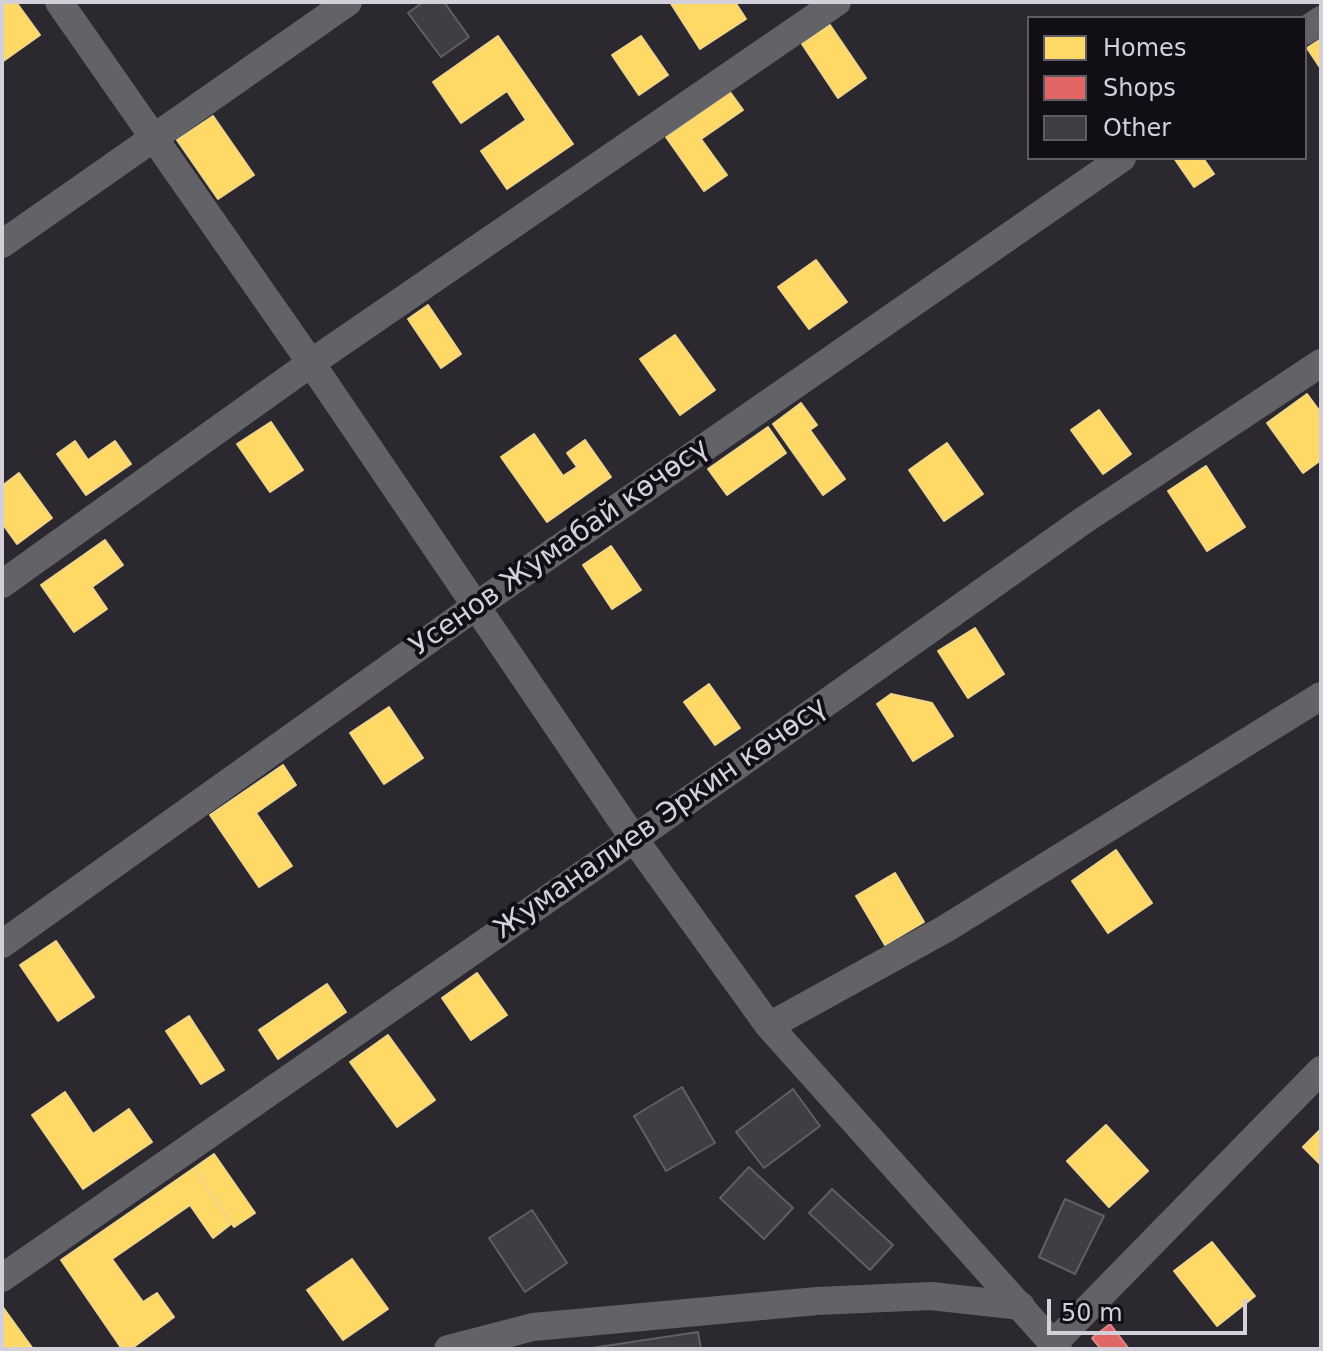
<!DOCTYPE html>
<html>
<head>
<meta charset="utf-8">
<style>
	body { margin:0 }
	#map { position:relative; width:1323px; height:1351px; overflow:hidden; background:#2b2830; font-family:"DejaVu Sans",sans-serif }
	canvas { display:block }
	.frame { position:absolute; inset:0; border:4px solid #d3d0d9; pointer-events:none }
	.legend { position:absolute; left:1027px; top:16px; width:280px; height:144px; box-sizing:border-box; background:#110f15; border:2px solid #5f5c63; margin:0; padding:10px 14px; list-style:none; font-size:24px; color:#d3d0d9 }
	.legend li { display:flex; align-items:center; gap:16px; height:40px }
	.legend b { width:40px; border:2px solid #5f5c63 }
	.scale { position:absolute; left:1047px; top:1299px; width:200px; height:36px; box-sizing:border-box; border:4px solid #d3d0d9; border-top:0; padding-left:10px; font-size:24px; line-height:28px; white-space:nowrap; color:#d3d0d9; -webkit-text-stroke:6px #110f15; paint-order:stroke }
</style>
</head>
<body>
<div id="map">
<canvas width="1323" height="1351"></canvas>
<div class="frame"></div>
<ul class="legend">
<li><b style="height:22px;background:#ffd966"></b>Homes</li>
<li><b style="height:22px;background:#e06666"></b>Shops</li>
<li><b style="height:22px;background:#403d43"></b>Other</li>
</ul>
<div class="scale">50 m</div>
</div>
<script>
const context = document.querySelector('canvas').getContext('2d');
context.lineJoin = 'round';
function fillPath(path, color) {
  context.fillStyle = color;
  context.fill(path, 'evenodd');
}
function stroke(path, color, width, dash) {
  context.strokeStyle = color;
  context.lineWidth = width;
  context.lineCap = dash ? 'butt' : 'round';
  context.setLineDash(dash || []);
  context.stroke(path);
}
function label(font, color, halo, rows, align = 'center') {
  context.font = font + ' "DejaVu Sans",sans-serif';
  context.lineWidth = 8;
  context.setLineDash([]);
  context.textBaseline = 'middle';
  context.strokeStyle = halo;
  context.fillStyle = color;
  for (const [text, x, y, turn = 0] of rows) {
    context.save();
    context.translate(x, y);
    context.rotate((+turn || 0) * Math.PI / 180);
    context.textAlign = isNaN(turn) ? turn : align;
    if (halo) context.strokeText(text, 0, 0);
    context.fillText(text, 0, 0);
    context.restore();
  }
}
const homes = new Path2D(`
	M 2,2 L 16,2 L 40,35 L 2,62 Z
	M 670,2 L 735,2 L 746,19 L 700,49 Z
	M 830,25 L 866,78 L 838,98 L 802,44 Z
	M 498,36 L 573,144 L 507,189 L 481,151 L 526,120 L 507,91 L 461,123 L 433,82 Z
	M 641,36 L 668,75 L 639,95 L 612,55 Z
	M 1321,39 L 1321,69 L 1307,48 Z
	M 730,92 L 743,110 L 701,139 L 727,175 L 704,191 L 666,137 Z
	M 213,116 L 254,175 L 218,199 L 177,140 Z
	M 1174,158 L 1203,158 L 1214,174 L 1194,187 Z
	M 816,260 L 847,302 L 809,329 L 778,287 Z
	M 428,305 L 461,354 L 441,368 L 408,319 Z
	M 675,335 L 715,390 L 680,415 L 640,359 Z
	M 1307,394 L 1321,413 L 1321,460 L 1303,473 L 1267,423 Z
	M 801,403 L 817,425 L 810,430 L 845,479 L 823,495 L 773,424 Z
	M 1099,410 L 1131,454 L 1103,474 L 1071,430 Z
	M 271,422 L 303,470 L 270,492 L 237,444 Z
	M 768,427 L 786,453 L 727,495 L 708,469 Z
	M 534,434 L 563,476 L 577,467 L 567,453 L 585,440 L 611,477 L 547,522 L 501,457 Z
	M 75,441 L 88,460 L 115,441 L 131,464 L 86,495 L 57,454 Z
	M 947,443 L 983,494 L 944,521 L 909,470 Z
	M 1206,466 L 1245,527 L 1207,551 L 1168,491 Z
	M 19,473 L 52,518 L 17,544 L 2,523 L 2,486 Z
	M 105,540 L 123,565 L 92,587 L 107,609 L 74,632 L 41,585 Z
	M 611,546 L 641,590 L 612,609 L 583,565 Z
	M 975,628 L 1004,674 L 968,698 L 938,651 Z
	M 709,684 L 740,728 L 715,745 L 684,702 Z
	M 891,694 L 932,703 L 953,736 L 913,761 L 877,704 Z
	M 389,707 L 423,758 L 384,784 L 350,733 Z
	M 283,765 L 296,785 L 256,813 L 292,866 L 259,887 L 210,815 Z
	M 1116,850 L 1152,903 L 1108,933 L 1072,881 Z
	M 895,873 L 924,922 L 885,945 L 856,896 Z
	M 56,941 L 94,997 L 58,1021 L 20,965 Z
	M 477,973 L 507,1015 L 471,1040 L 442,998 Z
	M 327,984 L 346,1012 L 278,1059 L 259,1030 Z
	M 189,1016 L 224,1070 L 201,1084 L 166,1031 Z
	M 388,1035 L 435,1100 L 397,1127 L 350,1062 Z
	M 65,1092 L 93,1134 L 129,1109 L 152,1142 L 83,1189 L 32,1115 Z
	M 1106,1125 L 1148,1171 L 1109,1207 L 1067,1161 Z
	M 1321,1129 L 1321,1165 L 1303,1147 Z
	M 214,1154 L 255,1213 L 234,1227 L 194,1168 Z
	M 194,1168 L 231,1224 L 213,1238 L 190,1205 L 112,1259 L 143,1302 L 157,1293 L 174,1317 L 131,1349 L 122,1349 L 61,1260 Z
	M 1212,1242 L 1255,1296 L 1217,1326 L 1174,1271 Z
	M 352,1259 L 388,1309 L 343,1340 L 307,1290 Z
	M 2,1306 L 33,1349 L 2,1349 Z`);
fillPath(homes, '#ffd966');
stroke(homes, '#f2d688', 2);
const shops = new Path2D(`
	M 1110,1324 L 1129,1349 L 1101,1349 L 1092,1338 Z`);
fillPath(shops, '#e06666');
stroke(shops, '#dc8688', 2);
const building = new Path2D(`
	M 423,2 L 444,2 L 469,37 L 441,57 L 408,13 Z
	M 682,1087 L 715,1143 L 666,1171 L 634,1116 Z
	M 793,1089 L 820,1126 L 764,1168 L 736,1132 Z
	M 749,1167 L 793,1208 L 764,1239 L 720,1198 Z
	M 832,1189 L 893,1245 L 870,1270 L 809,1213 Z
	M 1065,1199 L 1104,1216 L 1075,1274 L 1039,1257 Z
	M 532,1210 L 567,1263 L 525,1292 L 489,1238 Z
	M 698,1332 L 701,1349 L 585,1349 Z`);
fillPath(building, '#403d43');
stroke(building, '#625e64', 2);
stroke(new Path2D(`
	M 59,2 L 311,363 L 634,839 L 769,1026 L 1058,1349
	M 1305,31 L 1321,20
	M 2,244 L 348,2
	M 2,584 L 311,363 L 837,2
	M 2,944 L 476,606 L 1122,158
	M 769,1026 L 945,929 L 1321,696
	M 2,1278 L 634,839 L 1084,520 L 1321,363
	M 1054,1343 L 1321,1070
	M 448,1349 L 533,1327 L 817,1301 L 931,1296 L 1021,1306`), '#626267', 28);
label('28px', '#d3d0d9', '#110f15', [
	["Усенов Жумабай көчөсү",560,548,-35],
	["Жуманалиев Эркин көчөсү",661,819,-35]
]);
</script>
</body>
</html>
